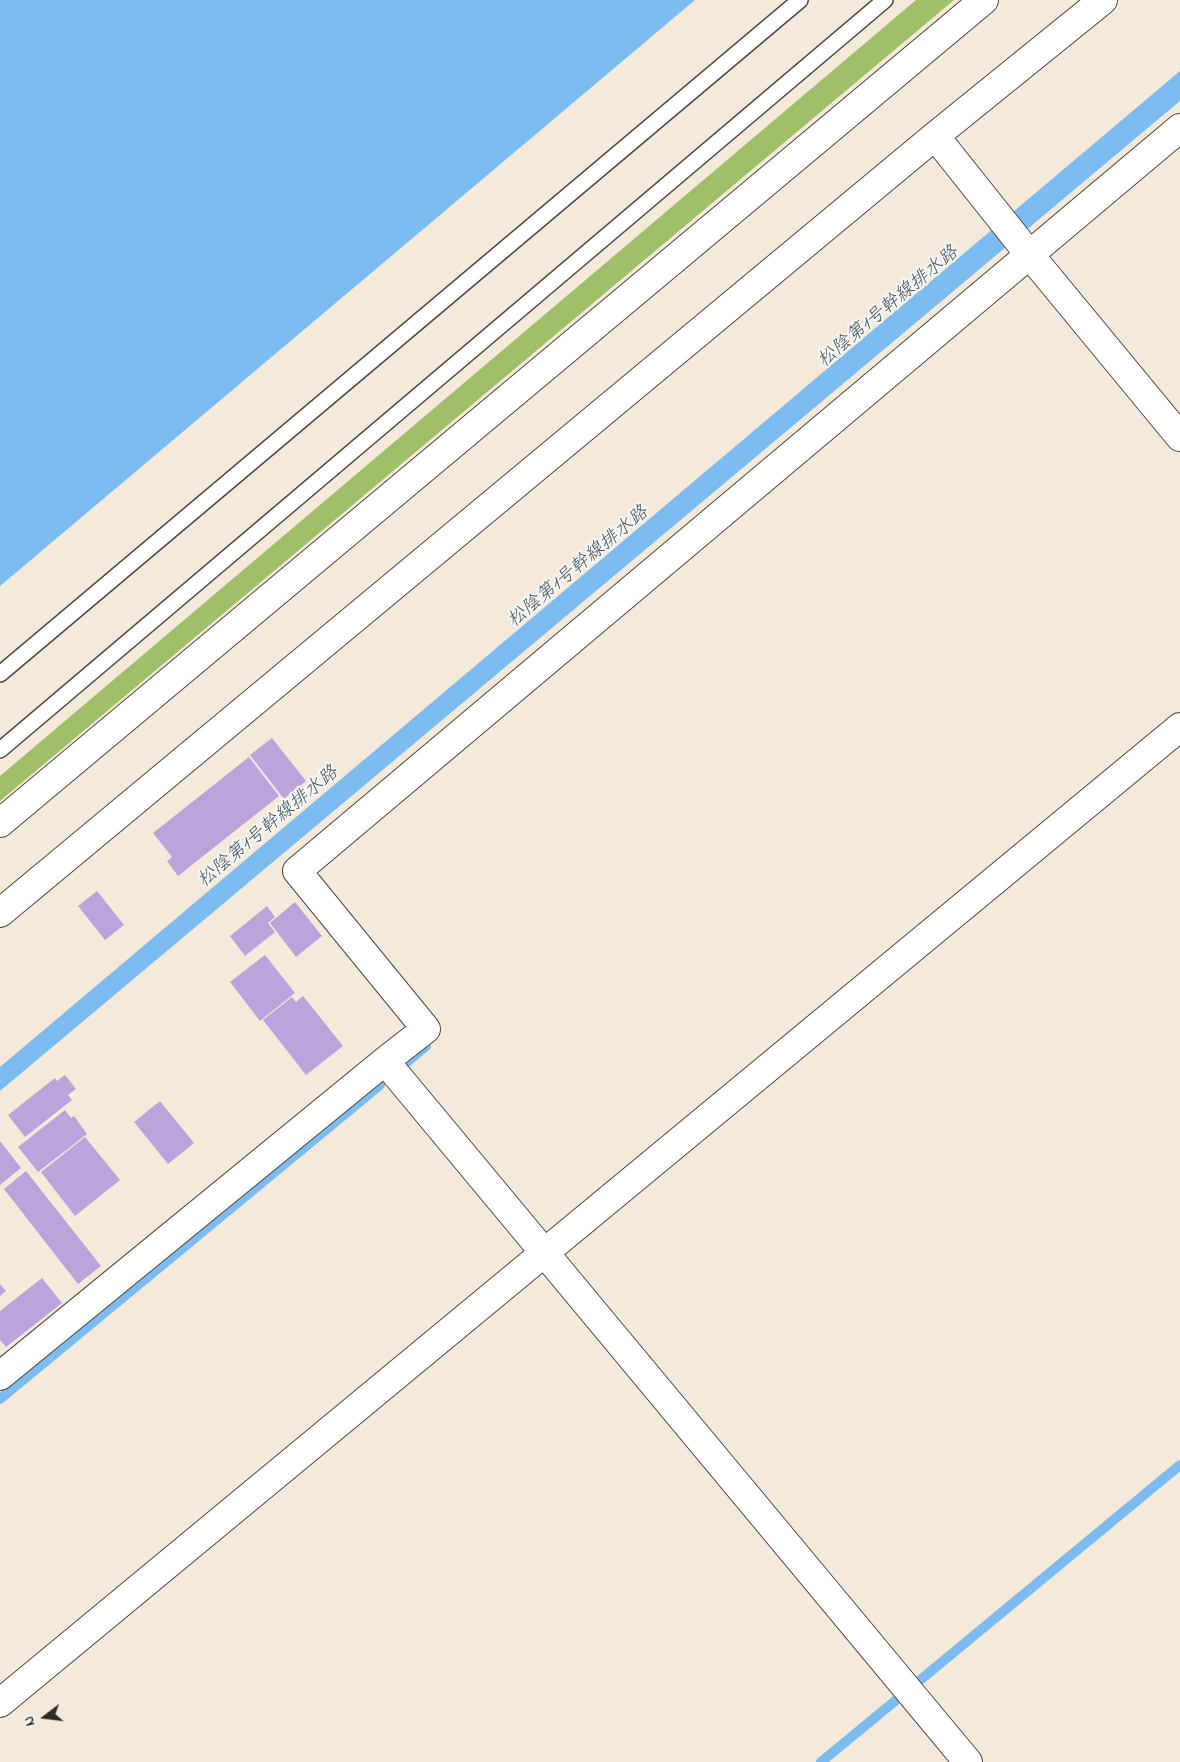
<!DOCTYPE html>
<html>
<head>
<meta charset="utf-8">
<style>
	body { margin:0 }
	#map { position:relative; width:1180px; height:1762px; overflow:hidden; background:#f5e9d9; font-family:"Indie Flower",sans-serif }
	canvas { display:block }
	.north { position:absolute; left:20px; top:1692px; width:50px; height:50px; -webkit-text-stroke:4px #f6f6f2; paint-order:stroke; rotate:255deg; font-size:14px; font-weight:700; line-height:20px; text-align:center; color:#2b2b2b }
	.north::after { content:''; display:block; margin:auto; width:18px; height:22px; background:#2b2b2b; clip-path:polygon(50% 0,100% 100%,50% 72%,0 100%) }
</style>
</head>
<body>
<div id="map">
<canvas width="1180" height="1762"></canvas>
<div class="north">N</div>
</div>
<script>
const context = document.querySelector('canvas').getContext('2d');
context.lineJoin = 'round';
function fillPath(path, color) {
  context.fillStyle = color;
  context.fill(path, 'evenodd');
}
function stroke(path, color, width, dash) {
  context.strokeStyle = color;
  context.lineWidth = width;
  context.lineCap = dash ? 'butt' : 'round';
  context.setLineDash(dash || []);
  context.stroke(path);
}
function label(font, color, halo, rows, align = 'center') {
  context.font = font + ' "Indie Flower","Klee One",sans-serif';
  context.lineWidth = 4.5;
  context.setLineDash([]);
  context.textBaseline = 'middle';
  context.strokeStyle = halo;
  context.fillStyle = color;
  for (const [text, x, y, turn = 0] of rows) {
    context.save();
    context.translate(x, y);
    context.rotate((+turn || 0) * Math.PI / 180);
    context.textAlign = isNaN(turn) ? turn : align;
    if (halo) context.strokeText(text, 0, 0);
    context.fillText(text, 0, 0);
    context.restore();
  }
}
fillPath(new Path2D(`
	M 916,0 L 954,0 L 0,801 L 0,776 Z`), '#9fbf68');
fillPath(new Path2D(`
	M 0,0 L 695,0 L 0,586 Z
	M 1180,71 L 1180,101 L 0,1091 L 0,1067 Z`), '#7cbcf1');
stroke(new Path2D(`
	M 407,1062 L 426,1046 L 425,1044
	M 0,1399 L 380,1085
	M 919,1681 L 1180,1465
	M 821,1762 L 895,1701`), '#7cbcf1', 10);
fillPath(new Path2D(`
	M 272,738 L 306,781 L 284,799 L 250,755 Z
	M 249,757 L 279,796 L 178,876 L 167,861 L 172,857 L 153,833 Z
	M 97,891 L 124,925 L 105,940 L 78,906 Z
	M 295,902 L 322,936 L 296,957 L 270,923 Z
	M 267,906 L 275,917 L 268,923 L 275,932 L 245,956 L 230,936 Z
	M 265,955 L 295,993 L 260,1021 L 230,982 Z
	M 303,996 L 343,1046 L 306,1075 L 263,1020 L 292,997 L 296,1002 Z
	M 65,1075 L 76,1089 L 68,1095 L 72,1100 L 25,1137 L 8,1115 L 55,1078 L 57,1081 Z
	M 160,1101 L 194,1143 L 168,1164 L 134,1122 Z
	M 65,1110 L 71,1118 L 74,1116 L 87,1134 L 38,1172 L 18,1147 Z
	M 85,1137 L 120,1180 L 75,1216 L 41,1172 Z
	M 0,1141 L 21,1168 L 0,1185 Z
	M 26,1171 L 101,1266 L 78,1284 L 4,1189 Z
	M 42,1278 L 62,1303 L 6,1347 L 0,1340 L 0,1311 Z
	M 0,1284 L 6,1291 L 0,1296 Z`), '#bda3dc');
const service = new Path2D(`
	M 0,674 L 800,0
	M 0,750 L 885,0`);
const minor = new Path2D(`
	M 935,136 L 1029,254 L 1180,437
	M 0,913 L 935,136 L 1103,0
	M 385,1061 L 426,1029 L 297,871 L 1180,128
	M 0,1376 L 385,1061 L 968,1762
	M 0,1703 L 1180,727`);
const tertiary = new Path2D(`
	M 0,823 L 984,0`);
stroke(service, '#494845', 18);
stroke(minor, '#494845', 30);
stroke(tertiary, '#494845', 30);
stroke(service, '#fff', 15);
stroke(minor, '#fff', 28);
stroke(tertiary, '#fff', 28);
label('italic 19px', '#435666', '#f6f6f2', [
	["松陰第1号幹線排水路",889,308,-40],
	["松陰第1号幹線排水路",579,568,-40],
	["松陰第1号幹線排水路",269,828,-40]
]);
</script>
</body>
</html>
